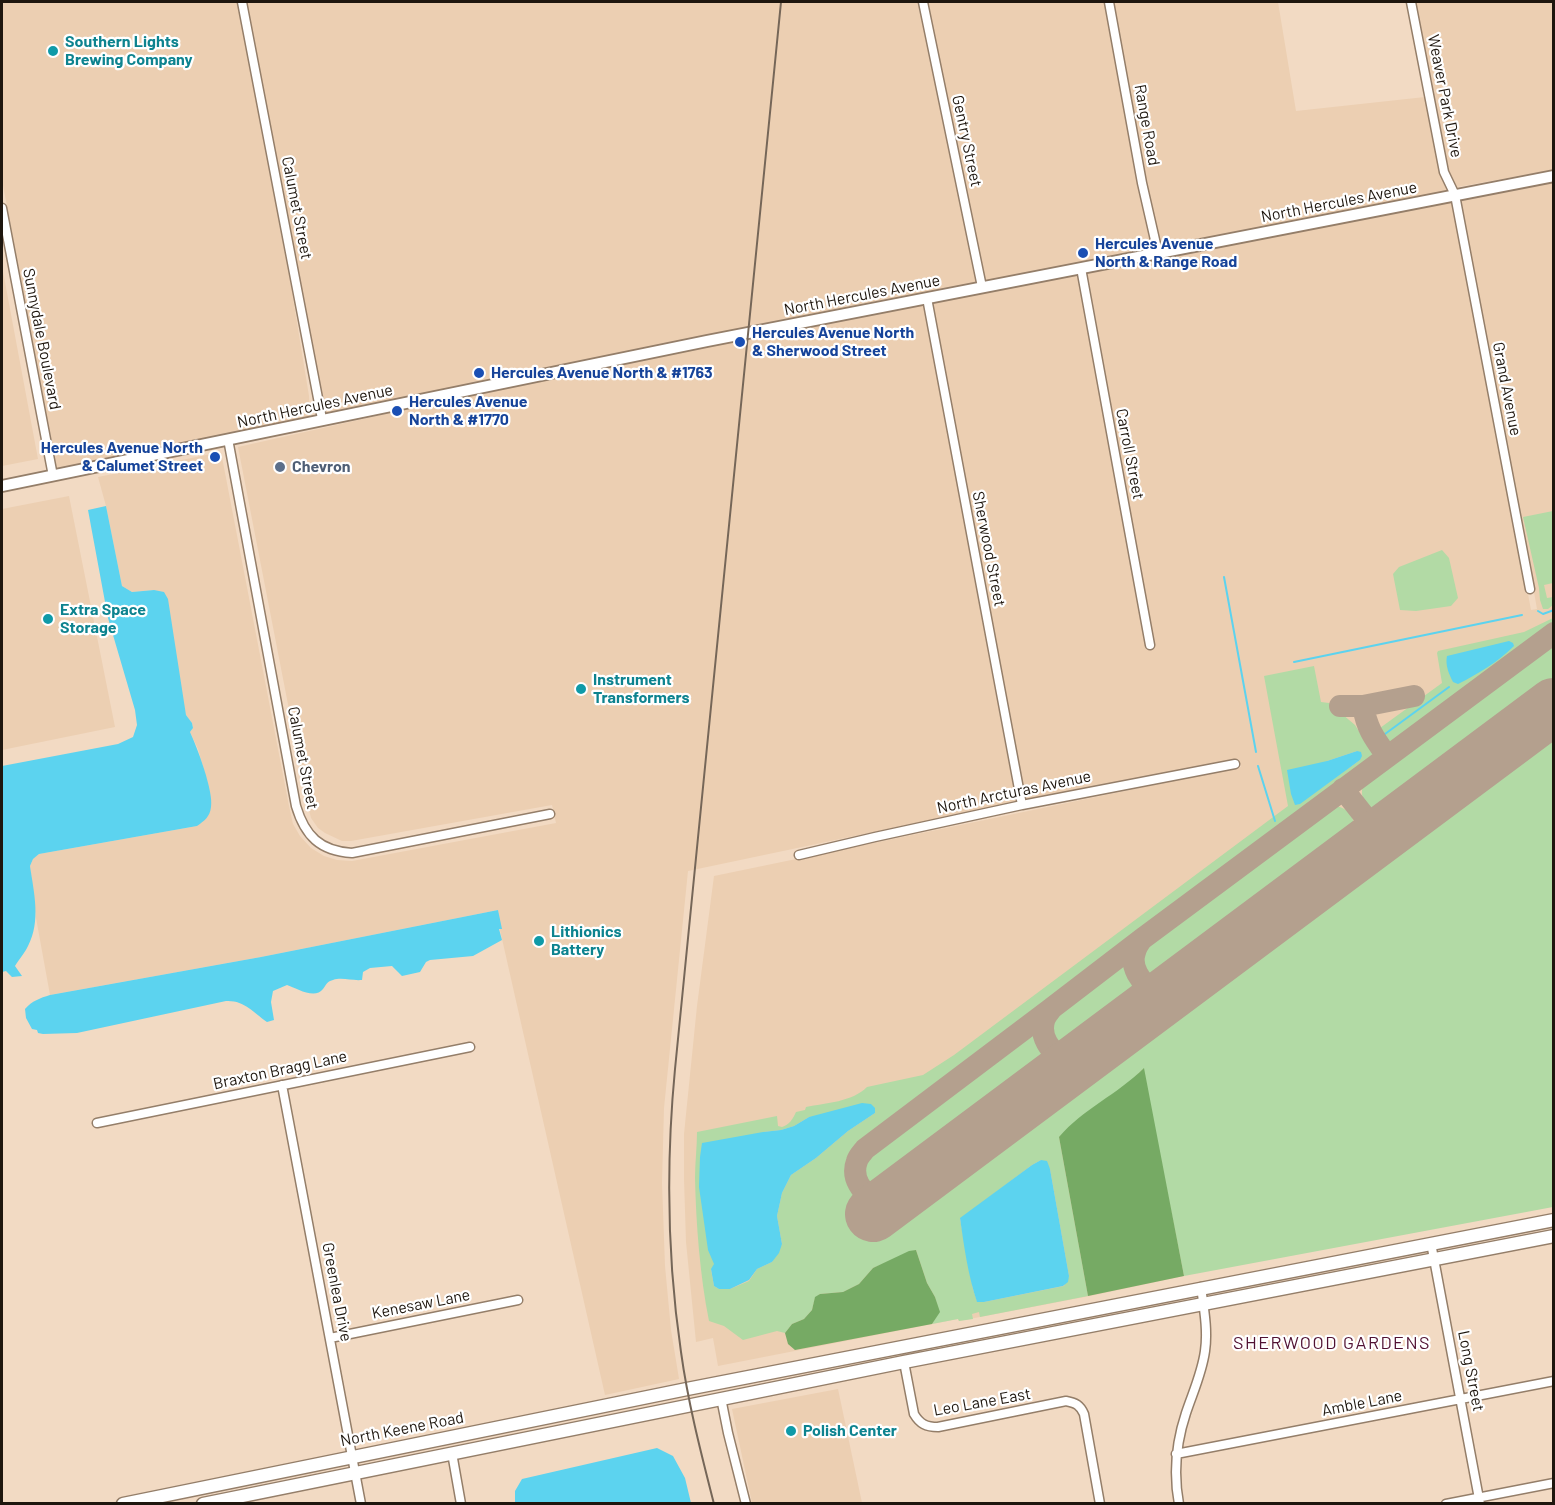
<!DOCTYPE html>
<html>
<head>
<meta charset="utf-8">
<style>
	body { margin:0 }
	#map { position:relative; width:1555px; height:1505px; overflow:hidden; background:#f2dac3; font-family:Barlow,sans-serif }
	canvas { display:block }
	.frame { position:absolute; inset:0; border:3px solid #1e160e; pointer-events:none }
</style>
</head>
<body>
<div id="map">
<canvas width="1555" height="1505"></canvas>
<div class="frame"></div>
</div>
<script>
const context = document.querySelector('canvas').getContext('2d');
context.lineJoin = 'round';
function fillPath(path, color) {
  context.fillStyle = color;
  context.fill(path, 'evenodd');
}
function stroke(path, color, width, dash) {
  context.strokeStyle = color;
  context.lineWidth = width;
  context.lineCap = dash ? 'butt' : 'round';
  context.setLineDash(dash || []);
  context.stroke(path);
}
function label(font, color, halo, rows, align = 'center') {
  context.font = font + ' Barlow,sans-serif';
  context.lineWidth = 4.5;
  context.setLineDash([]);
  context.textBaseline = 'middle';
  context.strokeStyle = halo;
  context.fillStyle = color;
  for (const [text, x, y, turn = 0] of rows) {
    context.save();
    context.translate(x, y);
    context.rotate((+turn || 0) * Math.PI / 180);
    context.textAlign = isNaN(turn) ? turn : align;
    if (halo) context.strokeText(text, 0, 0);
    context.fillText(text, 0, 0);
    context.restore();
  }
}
fillPath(new Path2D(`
	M 2,2 L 237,2 L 290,280 L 309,396 L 310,418 L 57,470 L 2,180 Z
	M 247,2 L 918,2 L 976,283 L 845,307 L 845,310 L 326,414 Z
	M 928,2 L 1104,2 L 1137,184 L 1152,249 L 985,281 Z
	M 1114,2 L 1278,2 L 1296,111 L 1425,97 L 1439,173 L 1448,192 L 1162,248 L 1146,182 Z
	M 1416,2 L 1553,2 L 1553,170 L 1457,187 L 1449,171 Z
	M 1553,180 L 1553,774 L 1144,1068 L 1184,1276 L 1095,1295 L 959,1321 L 958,1319 L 718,1366 L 713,1338 L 696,1342 L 686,1242 L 684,1179 L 684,1134 L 697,1006 L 714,876 L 1241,767 L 1239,759 L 1026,800 L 932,302 L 1077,273 L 1146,650 L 1155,649 L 1087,271 L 1451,200 L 1526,594 L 1528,594 L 1531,610 L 1537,609 L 1505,429 L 1460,198 Z
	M 2,266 L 38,459 L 2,466 Z
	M 923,303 L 1016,802 L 688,871 L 664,1108 L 662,1183 L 665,1266 L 671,1330 L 679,1379 L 605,1395 L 500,930 L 498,910 L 261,957 L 50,995 L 36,918 L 30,866 L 33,859 L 39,854 L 197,826 L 211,806 L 210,792 L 198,749 L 190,732 L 193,728 L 192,723 L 186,715 L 154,590 L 132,592 L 122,586 L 106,506 L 98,477 L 221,452 L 289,806 L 293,824 L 300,836 L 311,848 L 324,856 L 337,860 L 352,861 L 556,823 L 552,805 L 351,841 L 342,841 L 325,833 L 318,828 L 311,818 L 307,802 L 238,447 L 519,384 L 662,354 Z
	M 69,496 L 115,727 L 2,750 L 2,509 Z
	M 838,1389 L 862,1503 L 752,1503 L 732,1409 Z`), '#eccfb2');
fillPath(new Path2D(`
	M 1553,511 L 1553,583 L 1544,585 L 1547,598 L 1553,597 L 1553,605 L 1548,609 L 1543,609 L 1540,600 L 1539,588 L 1523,517 Z
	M 1442,550 L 1449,558 L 1458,598 L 1451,606 L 1416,611 L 1400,610 L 1393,574 L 1399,567 Z
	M 1553,618 L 1553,625 L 1398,741 C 1389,744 1383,741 1378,732 L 1380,728 L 1442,683 L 1437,653 L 1438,651 L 1524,632 Z
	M 1553,640 L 1553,687 L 1390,810 C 1369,813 1357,802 1364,781 Z
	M 1314,666 L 1321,702 L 1329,703 L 1355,725 L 1360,733 L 1372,745 L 1374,751 L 1372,759 L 858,1147 C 854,1152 850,1157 849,1164 C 845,1185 868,1212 881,1227 L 1553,723 L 1553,1207 L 1184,1276 L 1143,1069 L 1134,1078 L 1059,1137 L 1088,1296 L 980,1317 L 979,1312 L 972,1314 L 973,1319 L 959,1321 L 958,1319 L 932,1324 L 939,1312 L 935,1297 L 927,1283 L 916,1250 L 873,1268 L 859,1284 L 843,1292 L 820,1294 L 815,1298 L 812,1310 L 804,1319 L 792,1324 L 785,1333 L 777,1331 L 743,1340 L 724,1326 L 709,1321 C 700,1276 696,1224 695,1178 C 695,1163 697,1147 697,1132 L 777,1116 L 778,1126 L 782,1127 C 789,1125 793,1119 796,1112 L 805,1110 L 806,1107 C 826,1103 852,1102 867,1087 L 923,1075 L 954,1055 L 1288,806 L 1264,676 ZM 1357,751 L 1360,760 L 1300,803 L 1327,761 ZM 875,1113 L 848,1131 L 816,1158 L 791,1175 L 782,1193 L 777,1216 L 782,1244 L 772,1262 L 757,1269 L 749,1281 L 730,1289 L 719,1289 L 714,1286 L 711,1270 L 715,1264 L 713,1259 L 763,1132 L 781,1130 L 794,1126 L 809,1117 ZM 1041,1160 L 1050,1169 L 1069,1276 L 1064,1286 L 984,1302 L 977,1301 L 973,1289 L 960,1219 L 1032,1165 Z
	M 1331,805 C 1352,808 1357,819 1352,838 L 1169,975 C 1153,978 1143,973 1140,957 L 1145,944 Z
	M 1125,960 L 1127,976 L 1140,996 L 1073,1046 C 1050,1049 1047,1029 1056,1012 Z
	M 1034,1029 C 1036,1044 1040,1051 1050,1064 L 882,1189 C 860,1194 855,1170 867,1155 Z`), '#b2daa5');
fillPath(new Path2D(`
	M 1144,1068 L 1184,1276 L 1088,1296 L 1059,1137 C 1083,1109 1118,1094 1144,1068 Z
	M 916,1250 L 927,1283 L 935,1297 L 940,1312 L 932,1324 L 795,1350 L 788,1344 L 785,1333 L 792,1324 L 804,1319 L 812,1310 L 815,1297 L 820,1294 L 843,1292 L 859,1284 L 873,1268 L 909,1251 Z`), '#76aa64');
fillPath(new Path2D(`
	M 106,506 L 122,586 L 132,592 L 154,590 L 164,592 L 168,599 L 186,715 L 192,723 L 193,728 L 190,732 C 197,747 214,792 211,807 C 210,817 204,821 197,826 L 39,854 L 33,859 L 30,866 C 34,893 41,921 28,946 C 25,953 19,959 15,966 L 22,976 L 12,977 L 6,971 L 2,972 L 2,766 L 118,744 L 133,737 L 137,725 L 135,710 L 108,618 L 88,510 Z
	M 1509,641 L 1513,643 L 1514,646 C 1498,662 1478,674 1458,684 L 1453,682 C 1449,674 1445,665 1447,656 Z
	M 1357,751 L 1361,752 L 1362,756 L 1360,760 L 1300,804 L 1295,805 L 1291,794 L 1287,770 L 1327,761 Z
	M 498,910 L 502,929 L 499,929 L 502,940 L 473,956 L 430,960 L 426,962 L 420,972 L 402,976 L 392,966 L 370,968 L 363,972 L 362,980 C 352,981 342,977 333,980 C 326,982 327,984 323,989 C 315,1000 296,988 287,985 L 273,991 L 271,1002 L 274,1020 L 267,1022 C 253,1012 244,1000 226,1001 L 77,1033 L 43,1034 L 38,1033 L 37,1030 L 32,1029 L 26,1018 L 25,1009 C 32,1001 40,998 50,995 L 261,957 Z
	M 862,1103 L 871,1104 L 875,1108 L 875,1113 L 848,1131 L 816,1158 L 791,1175 L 782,1193 L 777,1216 L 782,1244 L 779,1253 L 772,1262 L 757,1269 L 749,1280 L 730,1289 L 719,1289 L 714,1286 L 711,1269 L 714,1264 L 708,1250 L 699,1187 L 700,1157 L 702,1143 L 763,1132 L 781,1130 L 794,1126 L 809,1117 Z
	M 1041,1160 L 1047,1161 L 1050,1169 L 1069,1276 L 1068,1282 L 1063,1286 L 984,1302 L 977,1302 C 968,1275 964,1246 960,1218 L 1032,1165 Z
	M 657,1448 L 673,1456 L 685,1478 L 691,1503 L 515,1503 L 515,1491 L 522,1479 Z`), '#5cd3ef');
stroke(new Path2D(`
	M 1224,577 L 1256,752
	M 1538,611 L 1543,614 L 1554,610
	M 1294,662 L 1522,615
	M 1385,734 L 1449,687
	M 1258,766 L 1275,821`), '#5cd3ef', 2);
stroke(new Path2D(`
	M 1340,706 L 1363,706
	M 1387,756 C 1374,738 1367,729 1363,706 L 1414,696
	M 1343,789 L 1380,836
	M 1142,939 C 1139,943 1136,948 1135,952 C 1130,966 1140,984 1154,988 C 1162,990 1170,987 1178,986
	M 1084,1056 C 1077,1056 1070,1057 1064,1056 C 1049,1053 1040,1035 1044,1021 C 1045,1016 1049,1012 1052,1008 L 1142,939 L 1554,633
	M 898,1195 C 892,1196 884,1199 878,1198 C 861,1195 851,1177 857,1161 C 858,1157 862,1153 865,1149 L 1052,1008`), '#b4a08e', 22);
stroke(new Path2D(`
	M 873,1214 L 1554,706`), '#b4a08e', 56);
const minor = new Path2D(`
	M 242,2 L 322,419
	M 923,2 L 982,287
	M 1109,2 L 1142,183 L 1158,253
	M 1411,2 L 1444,172 L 1455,195 L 1530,589
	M 2,208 L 53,476
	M 1081,268 L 1150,645
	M 927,298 L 1022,805
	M 228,439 L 296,806 C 305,836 320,851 352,853 L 550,814
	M 799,855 L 875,837 L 1022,805 L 1235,764
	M 282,1085 L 361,1504
	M 97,1123 L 470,1047
	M 1431,1243 L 1480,1504
	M 330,1338 L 518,1300
	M 904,1362 L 914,1414 C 920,1424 926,1427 938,1427 L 1066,1401 C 1076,1403 1080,1405 1084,1414 L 1100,1504
	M 721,1398 L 728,1433 L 746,1504
	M 452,1453 L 461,1504
	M 1176,1454 L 1554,1381
	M 1179,1504 C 1173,1472 1176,1443 1186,1413 C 1193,1392 1202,1373 1205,1351 C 1208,1330 1204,1309 1201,1287
	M 1446,1504 L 1554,1483`);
const tertiary = new Path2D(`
	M 2,486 L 707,341 L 1554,176`);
const secondary = new Path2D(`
	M 123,1504 L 687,1389 L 1554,1220
	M 203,1504 L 904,1362 L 1554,1236`);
stroke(minor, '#947e69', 11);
stroke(tertiary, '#947e69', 14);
stroke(secondary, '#947e69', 15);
stroke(minor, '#fff', 8);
stroke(tertiary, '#fff', 10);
stroke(secondary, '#fff', 12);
stroke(new Path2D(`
	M 714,1504 C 701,1453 688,1403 681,1352 C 667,1257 666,1163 675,1069 L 781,2`), '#756658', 2);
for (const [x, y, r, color] of [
	[53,51,6,"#0f9aa8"],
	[1083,253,6,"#1a4fb4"],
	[740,342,6,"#1a4fb4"],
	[479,373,6,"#1a4fb4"],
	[397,411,6,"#1a4fb4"],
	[215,457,6,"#1a4fb4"],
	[280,467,6,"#5c6f8a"],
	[48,619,6,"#0f9aa8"],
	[581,689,6,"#0f9aa8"],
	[539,941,6,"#0f9aa8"],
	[791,1431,6,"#0f9aa8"]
]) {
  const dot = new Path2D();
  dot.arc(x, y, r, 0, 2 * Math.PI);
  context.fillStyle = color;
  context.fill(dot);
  stroke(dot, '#fff', 2);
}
label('bold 16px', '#0d838f', '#fff', [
	["Southern Lights",65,42],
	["Brewing Company",65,60],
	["Extra Space",60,610],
	["Storage",60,628],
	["Instrument",593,680],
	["Transformers",593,698],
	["Lithionics",551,932],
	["Battery",551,950],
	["Polish Center",803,1431]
], 'left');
label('16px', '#1e160e', '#fff', [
	["Weaver Park Drive",1445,96,79],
	["Range Road",1147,125,80],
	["Gentry Street",967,141,78],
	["North Hercules Avenue",1339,202,-11],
	["Calumet Street",297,208,79],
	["North Hercules Avenue",862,295,-11],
	["Sunnydale Boulevard",42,339,79],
	["Grand Avenue",1507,389,79],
	["North Hercules Avenue",315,406,-12],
	["Carroll Street",1130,454,79],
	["Sherwood Street",989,549,79],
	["Calumet Street",303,758,79],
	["North Arcturas Avenue",1014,792,-12],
	["Braxton Bragg Lane",280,1070,-12],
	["Greenlea Drive",337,1292,79],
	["Kenesaw Lane",421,1304,-11],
	["Long Street",1471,1371,79],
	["Leo Lane East",982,1402,-10],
	["Amble Lane",1362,1403,-11],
	["North Keene Road",402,1429,-11]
]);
label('bold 16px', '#164399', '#fff', [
	["Hercules Avenue",1095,244],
	["North & Range Road",1095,262],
	["Hercules Avenue North",752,333],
	["& Sherwood Street",752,351],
	["Hercules Avenue North & #1763",491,373],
	["Hercules Avenue",409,402],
	["North & #1770",409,420],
	["Hercules Avenue North",203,448,"right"],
	["& Calumet Street",203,466,"right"]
], 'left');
label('bold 16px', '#4e5e75', '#fff', [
	["Chevron",292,467]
], 'left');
context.letterSpacing = '1.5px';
label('18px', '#511132', '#fff', [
	["SHERWOOD GARDENS",1332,1343]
]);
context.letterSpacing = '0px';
</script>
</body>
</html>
